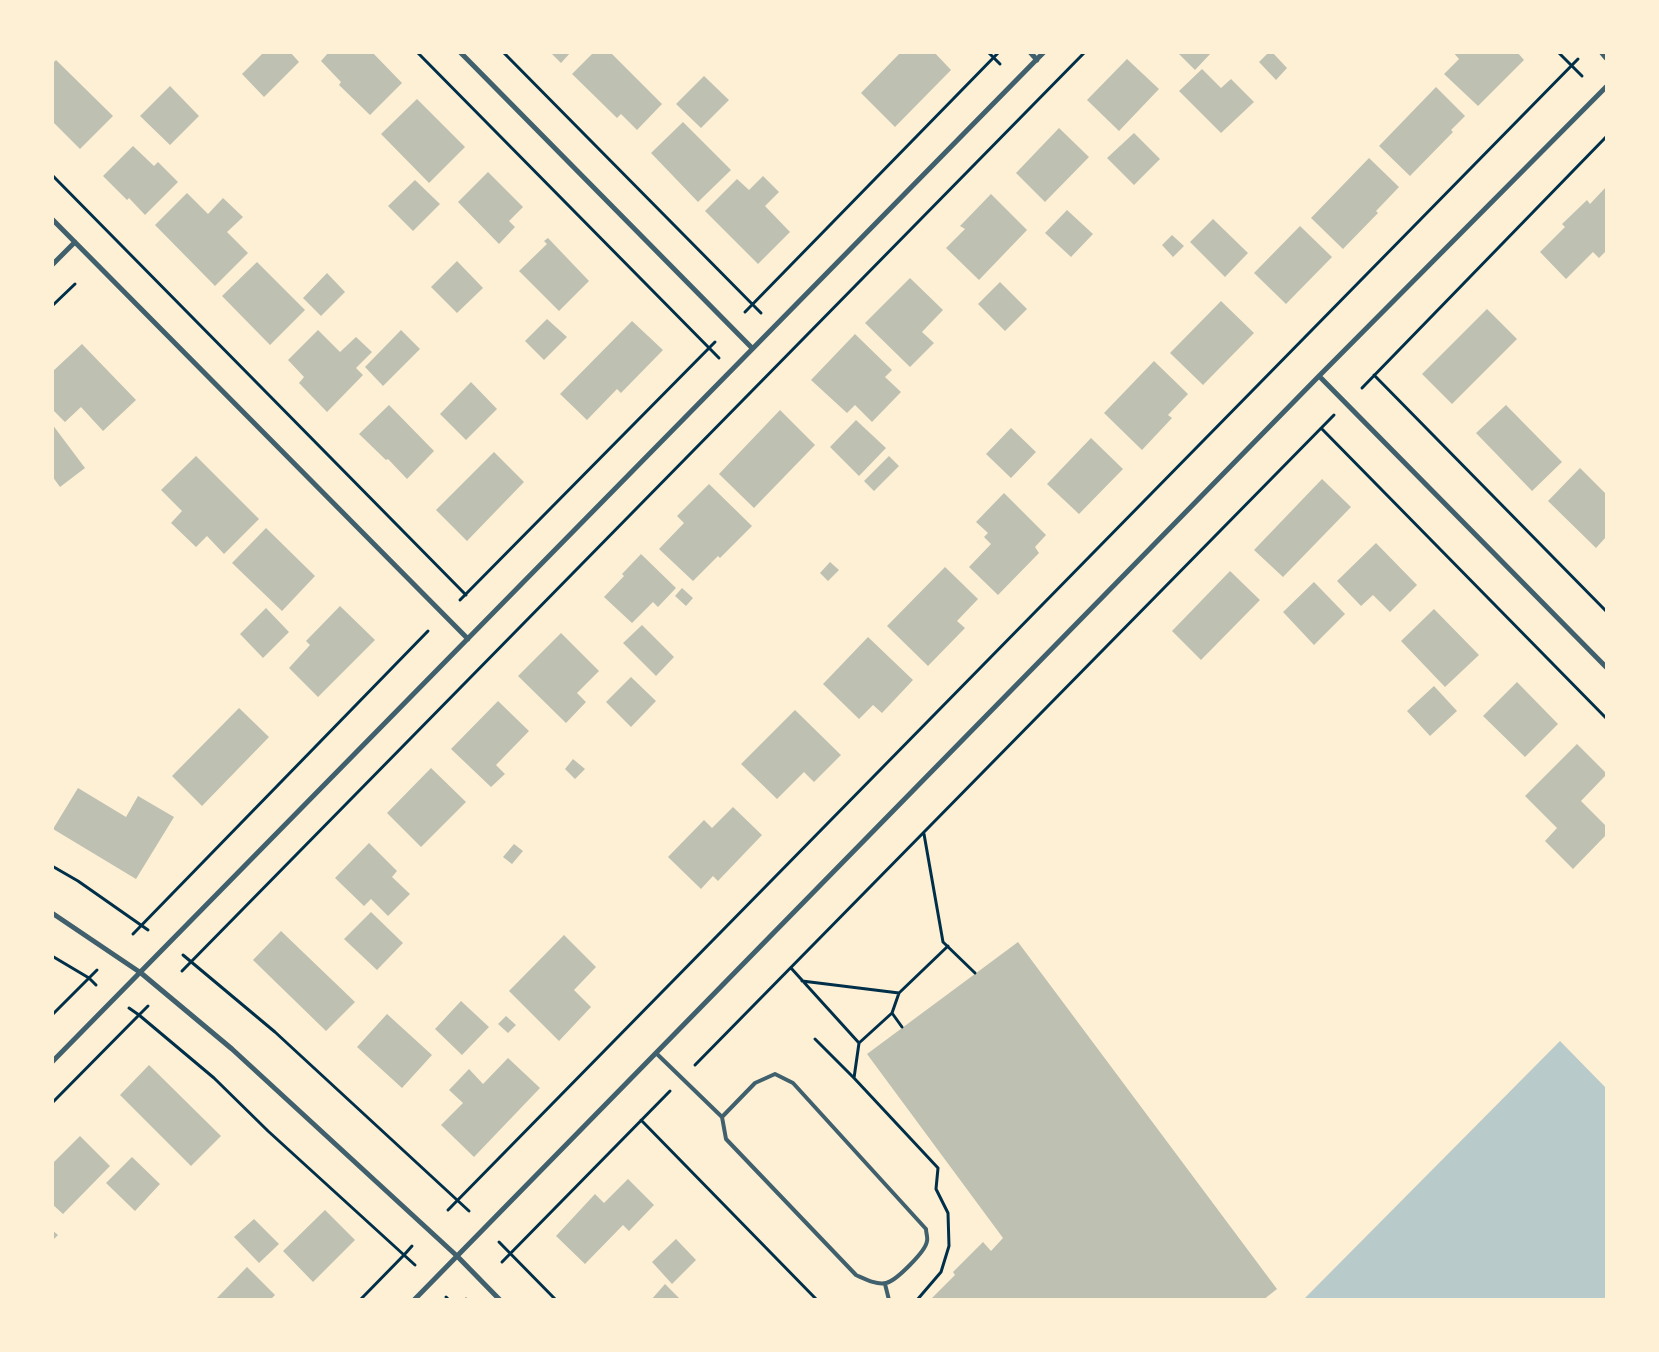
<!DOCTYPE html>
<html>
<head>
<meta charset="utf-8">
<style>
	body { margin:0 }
	#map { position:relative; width:1659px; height:1352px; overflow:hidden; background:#fdf0d5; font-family:"Titillium Web",sans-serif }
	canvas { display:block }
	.frame { position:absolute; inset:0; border:54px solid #fdf0d5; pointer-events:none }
</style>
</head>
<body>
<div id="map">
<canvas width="1659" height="1352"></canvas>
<div class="frame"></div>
</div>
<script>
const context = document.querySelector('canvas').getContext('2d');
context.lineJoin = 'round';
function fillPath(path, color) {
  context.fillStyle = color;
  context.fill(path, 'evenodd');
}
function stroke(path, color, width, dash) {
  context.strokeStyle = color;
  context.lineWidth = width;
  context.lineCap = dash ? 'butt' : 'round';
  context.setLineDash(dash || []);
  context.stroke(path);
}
fillPath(new Path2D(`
	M 1560,1041 L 1606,1088 L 1606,1299 L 1304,1299 Z`), '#b9caca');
fillPath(new Path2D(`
	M 264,52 L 290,52 L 299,62 L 264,97 L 242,74 Z
	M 329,52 L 369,52 L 370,54 L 372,52 L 402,83 L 370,115 L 339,85 L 341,82 L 321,61 Z
	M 550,52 L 571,52 L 561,63 Z
	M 594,52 L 610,52 L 662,104 L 637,130 L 621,114 L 617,118 L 572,74 Z
	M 901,52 L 934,52 L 951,70 L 895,127 L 861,93 Z
	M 1177,52 L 1212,52 L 1195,70 Z
	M 1269,52 L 1272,52 L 1287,68 L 1276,80 L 1259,62 Z
	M 1453,52 L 1517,52 L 1524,60 L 1478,106 L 1444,74 L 1459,59 Z
	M 1127,59 L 1159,89 L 1119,131 L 1087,100 Z
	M 56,60 L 113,116 L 80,149 L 52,121 L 52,64 Z
	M 1202,69 L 1221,88 L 1231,79 L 1254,102 L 1221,133 L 1179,91 Z
	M 704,76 L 729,100 L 701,128 L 676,104 Z
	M 170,86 L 199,116 L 170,145 L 140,116 Z
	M 1436,87 L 1465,116 L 1451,130 L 1453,132 L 1410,176 L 1379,146 Z
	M 417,99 L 465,147 L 429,183 L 381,134 Z
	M 683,122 L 731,170 L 698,202 L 651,153 Z
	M 1059,128 L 1089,157 L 1045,202 L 1016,173 Z
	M 1134,133 L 1160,159 L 1134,185 L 1107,158 Z
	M 133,146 L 154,166 L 158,162 L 178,182 L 145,215 L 129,198 L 127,200 L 103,176 Z
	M 1369,158 L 1399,187 L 1376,211 L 1378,213 L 1343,249 L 1311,218 Z
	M 488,172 L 523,207 L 509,221 L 515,227 L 499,244 L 458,202 Z
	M 763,176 L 779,192 L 765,206 L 790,232 L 758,264 L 705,211 L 737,179 L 749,190 Z
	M 415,180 L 440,204 L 413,231 L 388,206 Z
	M 1606,187 L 1606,251 L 1599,258 L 1593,252 L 1566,279 L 1540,252 L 1565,227 L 1562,224 L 1587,200 L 1590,204 Z
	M 187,193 L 208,214 L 223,198 L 243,217 L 227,232 L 248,253 L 215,286 L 155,225 Z
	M 991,194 L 1027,230 L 979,280 L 946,248 L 965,229 L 960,226 Z
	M 1067,210 L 1093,234 L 1071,257 L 1045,233 Z
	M 1213,219 L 1248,253 L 1225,277 L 1190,242 Z
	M 1300,226 L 1332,257 L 1286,304 L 1254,273 Z
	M 1172,235 L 1184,246 L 1173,257 L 1162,245 Z
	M 548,238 L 589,281 L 559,311 L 519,271 L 547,244 L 544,241 Z
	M 457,261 L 483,288 L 457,313 L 431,287 Z
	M 257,262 L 305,310 L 270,345 L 222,296 Z
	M 327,273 L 345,292 L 321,316 L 303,298 Z
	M 910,278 L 943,310 L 922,332 L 934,343 L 910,367 L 865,323 Z
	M 1000,282 L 1027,309 L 1005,331 L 978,304 Z
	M 1221,301 L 1254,333 L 1203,385 L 1170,353 Z
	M 1487,309 L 1517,339 L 1452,404 L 1422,374 Z
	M 547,319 L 567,337 L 544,360 L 525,341 Z
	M 632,321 L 663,350 L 621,393 L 617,389 L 587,420 L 560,394 Z
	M 318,330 L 340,352 L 356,337 L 372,352 L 356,368 L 363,375 L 327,412 L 299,383 L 304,377 L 288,360 Z
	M 401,330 L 420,349 L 383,386 L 365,367 Z
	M 855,334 L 892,370 L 885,377 L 901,392 L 872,422 L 855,405 L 847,413 L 811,380 Z
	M 82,344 L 136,400 L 103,431 L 81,407 L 65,422 L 52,409 L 52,372 Z
	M 1154,361 L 1188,394 L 1168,415 L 1172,418 L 1142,450 L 1104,413 Z
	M 471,382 L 497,409 L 466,440 L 440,414 Z
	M 389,405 L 434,451 L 407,479 L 388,459 L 386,460 L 359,434 Z
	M 1506,405 L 1562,462 L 1532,491 L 1476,433 Z
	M 780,410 L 815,445 L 754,508 L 719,474 Z
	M 856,420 L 886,448 L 859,476 L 830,447 Z
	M 52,424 L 85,468 L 60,487 L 52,476 Z
	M 1011,428 L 1036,452 L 1011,478 L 986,454 Z
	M 1091,438 L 1123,469 L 1079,514 L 1047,484 Z
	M 494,452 L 524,482 L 467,541 L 436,510 Z
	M 196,456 L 259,519 L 224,554 L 207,536 L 196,547 L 171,523 L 182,511 L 161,490 Z
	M 889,456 L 899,466 L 874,491 L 864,481 Z
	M 1580,468 L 1606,494 L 1606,537 L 1596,548 L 1548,501 Z
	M 1322,479 L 1351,507 L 1283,577 L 1254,550 Z
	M 709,484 L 752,526 L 720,558 L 718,556 L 693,581 L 659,549 L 684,523 L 677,516 Z
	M 1004,493 L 1046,535 L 1035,547 L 1039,553 L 998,595 L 969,567 L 991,544 L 984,537 L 988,533 L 976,522 Z
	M 266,528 L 315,576 L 282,611 L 232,563 Z
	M 1376,543 L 1417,585 L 1390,612 L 1373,595 L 1361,606 L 1337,581 Z
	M 641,554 L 676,588 L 658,607 L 653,602 L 632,623 L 604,597 L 624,576 L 622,574 Z
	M 830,562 L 839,570 L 828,581 L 820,573 Z
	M 945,567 L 978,599 L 957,621 L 965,628 L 928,666 L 887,626 Z
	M 1230,571 L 1260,600 L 1201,660 L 1172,631 Z
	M 1314,582 L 1345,614 L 1314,645 L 1283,612 Z
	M 682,588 L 693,598 L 686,606 L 675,596 Z
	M 340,606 L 375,640 L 318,697 L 289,668 L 310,645 L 306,641 Z
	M 266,608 L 289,632 L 263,658 L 240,634 Z
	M 1434,609 L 1479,655 L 1445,687 L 1401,641 Z
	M 642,625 L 674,657 L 656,676 L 623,643 Z
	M 561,633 L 599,671 L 577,693 L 586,702 L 566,723 L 518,676 Z
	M 868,637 L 913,680 L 882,713 L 873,705 L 859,719 L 823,684 Z
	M 631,677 L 656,701 L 631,727 L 606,702 Z
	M 1517,682 L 1558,724 L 1525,757 L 1483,716 Z
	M 1434,686 L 1457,711 L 1430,736 L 1407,711 Z
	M 498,701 L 529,731 L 496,765 L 505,774 L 491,787 L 451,749 Z
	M 239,708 L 269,737 L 202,806 L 172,776 Z
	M 795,710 L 841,755 L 814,782 L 804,772 L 777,799 L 741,764 Z
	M 1577,744 L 1606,773 L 1606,775 L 1581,801 L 1606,826 L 1606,835 L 1573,869 L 1545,841 L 1557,828 L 1525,796 Z
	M 573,759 L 585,769 L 575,779 L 565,769 Z
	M 431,768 L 466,802 L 421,847 L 387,813 Z
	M 78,788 L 126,817 L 138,796 L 174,817 L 136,879 L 53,829 Z
	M 733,807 L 762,835 L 718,881 L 713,876 L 701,889 L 668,857 L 704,820 L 712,828 Z
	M 369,843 L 397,871 L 392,877 L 410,894 L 388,916 L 371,899 L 364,906 L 335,878 Z
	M 514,844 L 523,851 L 512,864 L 503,857 Z
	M 371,912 L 403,943 L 377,970 L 344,939 Z
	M 281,931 L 355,1002 L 326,1031 L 253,960 Z
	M 564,935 L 596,967 L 574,990 L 591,1007 L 559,1041 L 509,991 Z
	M 1018,942 L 1277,1289 L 1263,1300 L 930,1300 L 955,1275 L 953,1272 L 983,1242 L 991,1251 L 1003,1238 L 867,1054 Z
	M 461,1001 L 489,1027 L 462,1055 L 435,1029 Z
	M 387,1014 L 432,1055 L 402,1088 L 357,1047 Z
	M 506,1016 L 516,1025 L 508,1033 L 498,1024 Z
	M 508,1058 L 540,1088 L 474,1157 L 441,1125 L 463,1103 L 449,1090 L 469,1069 L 483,1084 Z
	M 149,1065 L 221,1136 L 191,1166 L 120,1095 Z
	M 80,1136 L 110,1166 L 63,1214 L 52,1204 L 52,1164 Z
	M 132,1157 L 160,1184 L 135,1211 L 106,1183 Z
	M 628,1179 L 654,1205 L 629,1231 L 623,1225 L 585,1264 L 556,1236 L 595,1194 L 604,1203 Z
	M 325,1210 L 355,1240 L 313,1282 L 283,1251 Z
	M 254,1219 L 279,1244 L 259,1263 L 234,1237 Z
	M 52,1230 L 58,1235 L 52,1241 Z
	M 676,1239 L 696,1260 L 672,1284 L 652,1262 Z
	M 247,1267 L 275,1295 L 270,1300 L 215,1300 Z
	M 665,1284 L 681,1300 L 651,1300 Z`), '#bec0b2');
stroke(new Path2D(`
	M 417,52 L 719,358
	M 503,52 L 761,313
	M 988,52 L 1000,64
	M 1558,52 L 1582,76
	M 52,175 L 466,595
	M 52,306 L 75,284
	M 745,312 L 999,52
	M 1374,375 L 1606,611
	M 1362,388 L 1606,137
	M 1321,428 L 1606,718
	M 460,600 L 715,342
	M 924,834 L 943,942 L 975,973
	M 52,866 L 78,881 L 148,930
	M 133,934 L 428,631
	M 183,955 L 275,1032 L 469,1211
	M 52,956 L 89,978 L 52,1015
	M 791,968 L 859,1043 L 854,1078
	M 182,971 L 1085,52
	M 802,981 L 899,993 L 948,946
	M 96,985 L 89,978 L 97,970
	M 899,993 L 892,1013 L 902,1027
	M 129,1008 L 139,1015 L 148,1006
	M 815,1039 L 854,1078 L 938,1168 L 936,1189 L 948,1213 L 949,1246 L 941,1272 L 917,1300
	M 859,1043 L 892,1013
	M 695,1065 L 1334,415
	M 52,1103 L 139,1015 L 214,1078 L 268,1131 L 404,1255 L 360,1300
	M 641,1120 L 817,1300
	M 448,1210 L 1578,59
	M 499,1242 L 556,1300
	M 412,1246 L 404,1255 L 415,1265
	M 502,1262 L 670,1091
	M 446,1297 L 449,1300
	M 465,1300 L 466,1299`), '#003049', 3);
stroke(new Path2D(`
	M 657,1054 L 722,1117 L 726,1139 L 856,1275 C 865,1279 876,1285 886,1283 C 896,1281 926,1251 927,1241 C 928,1238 926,1233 926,1229 L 793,1083 L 775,1074 L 755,1083 L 722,1117
	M 885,1284 L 889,1300`), '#3f606c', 4);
stroke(new Path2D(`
	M 460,52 L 752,348
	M 1030,52 L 1037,60
	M 1601,52 L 1606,58
	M 52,219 L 468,639
	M 52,265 L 75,242
	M 1319,376 L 1606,667
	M 52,913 L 141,973 L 232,1049 L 457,1256 L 500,1300
	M 52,1062 L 1044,52
	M 414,1300 L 1319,376 L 1606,87`), '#3f606c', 5);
</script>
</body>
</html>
